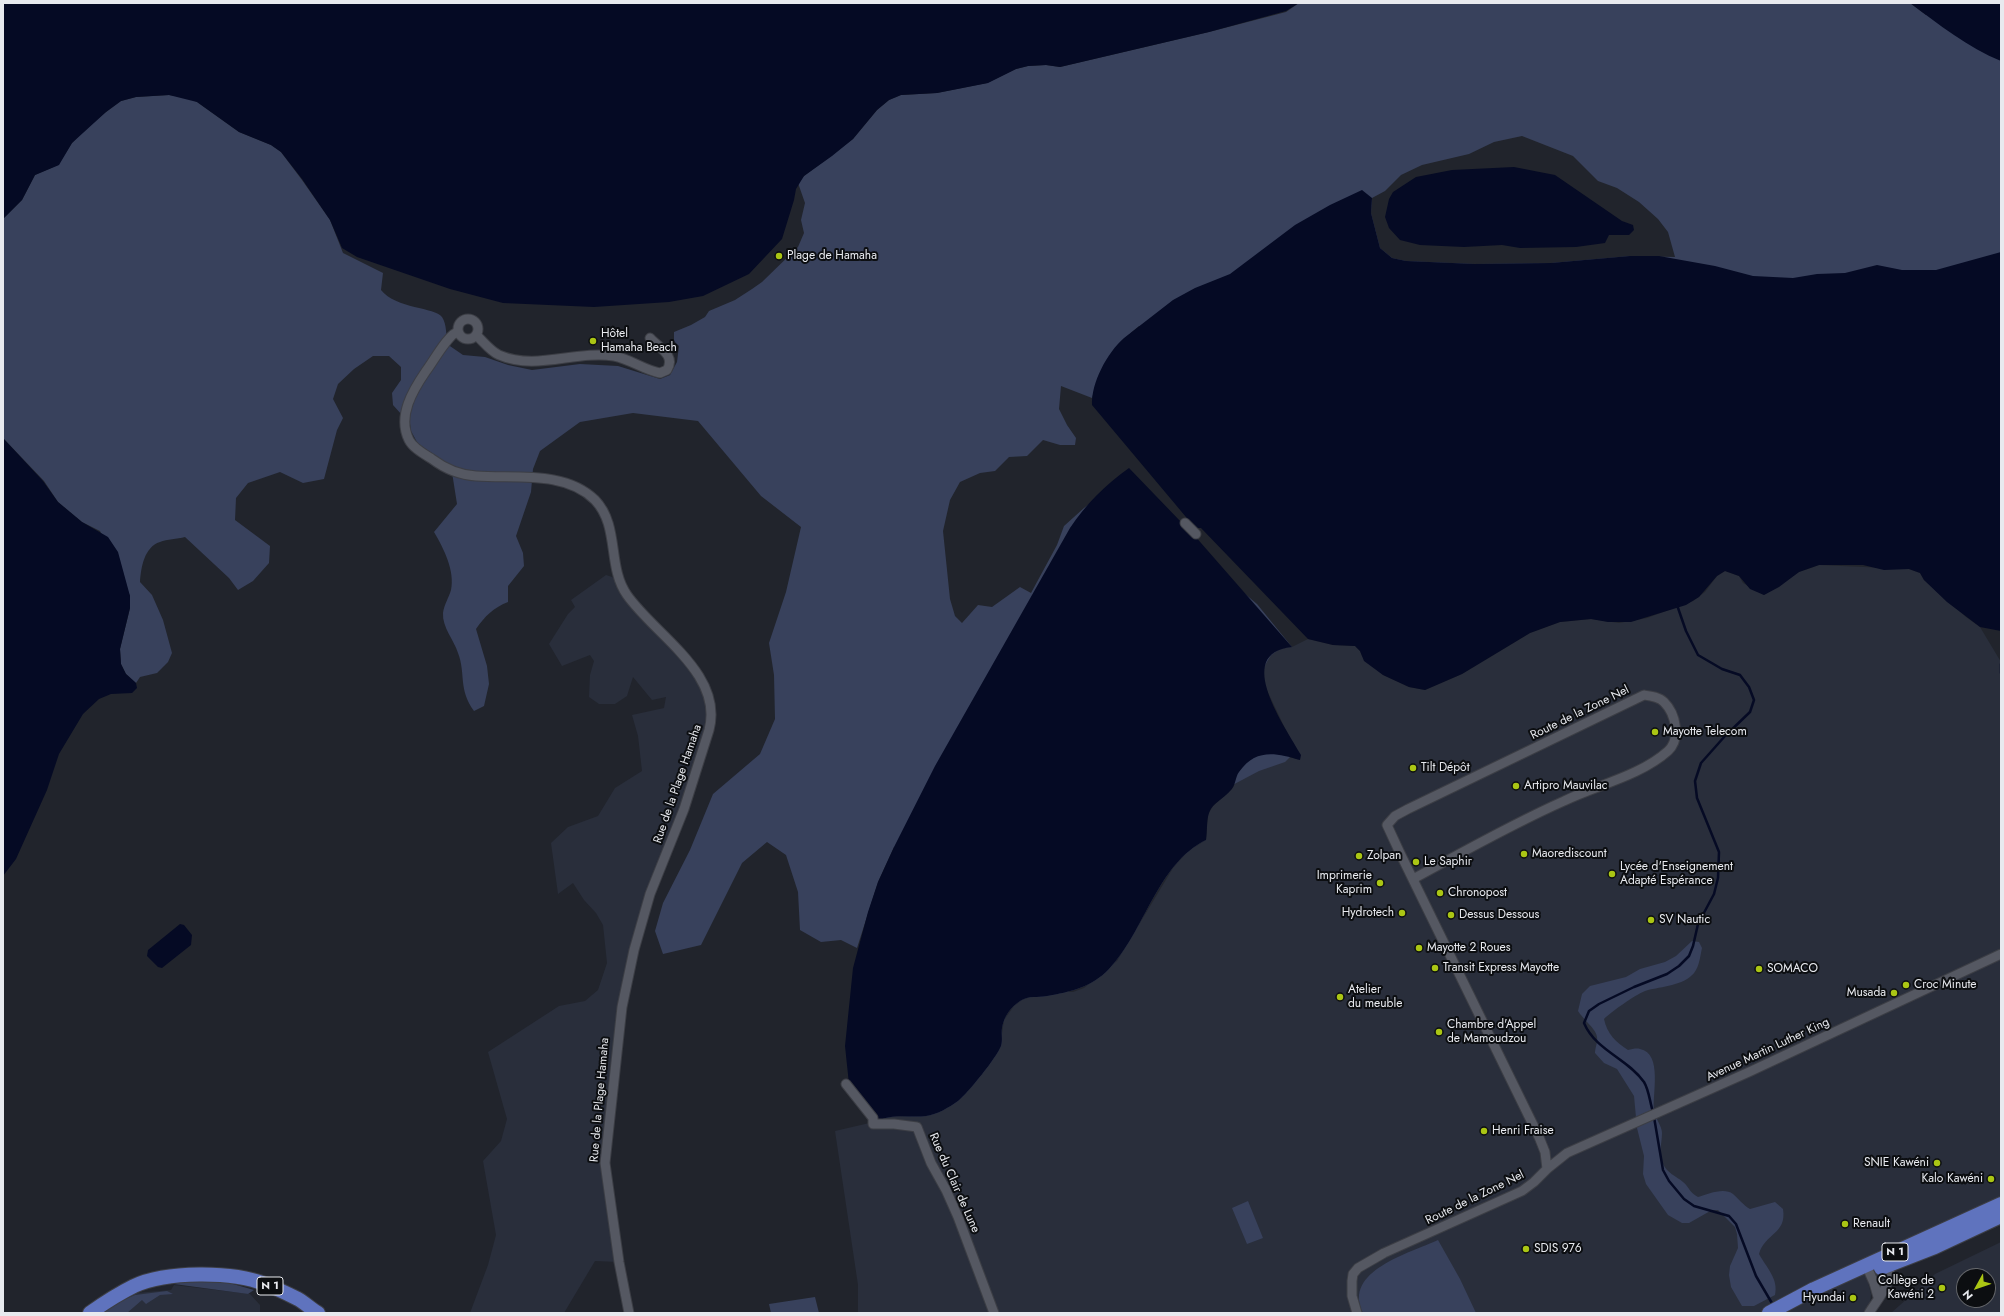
<!DOCTYPE html>
<html>
<head>
<meta charset="utf-8">
<style>
	body { margin:0 }
	#map { position:relative; width:2004px; height:1316px; overflow:hidden; background:#21242c; font-family:Jost,sans-serif }
	canvas { display:block }
	.frame { position:absolute; inset:0; border:4px solid #e8eaef; pointer-events:none }
	.north { position:absolute; left:1956px; top:1268px; width:40px; height:40px; box-sizing:border-box; background:#0c0e11; border:1px solid #64666a; border-radius:50%; rotate:230deg; font-size:11px; font-weight:700; line-height:16px; text-align:center; color:#e8eaef }
	.north::after { content:''; display:block; margin:auto; width:14px; height:18px; background:#abc614; clip-path:polygon(50% 0,100% 100%,50% 72%,0 100%) }
</style>
</head>
<body>
<div id="map">
<canvas width="2004" height="1316"></canvas>
<div class="frame"></div>
<div class="north">N</div>
</div>
<script>
const context = document.querySelector('canvas').getContext('2d');
context.lineJoin = 'round';
function fillPath(path, color) {
  context.fillStyle = color;
  context.fill(path, 'evenodd');
}
function stroke(path, color, width, dash) {
  context.strokeStyle = color;
  context.lineWidth = width;
  context.lineCap = dash ? 'butt' : 'round';
  context.setLineDash(dash || []);
  context.stroke(path);
}
function label(font, color, halo, rows, align = 'center') {
  context.font = font + ' Jost,sans-serif';
  context.lineWidth = 4;
  context.setLineDash([]);
  context.textBaseline = 'middle';
  context.strokeStyle = halo;
  context.fillStyle = color;
  for (const [text, x, y, turn = 0] of rows) {
    context.save();
    context.translate(x, y);
    context.rotate((+turn || 0) * Math.PI / 180);
    context.textAlign = isNaN(turn) ? turn : align;
    if (halo) context.strokeText(text, 0, 0);
    context.fillText(text, 0, 0);
    context.restore();
  }
}
fillPath(new Path2D(`
	M 1819,565 L 1909,569 L 1920,573 L 1924,580 L 1966,617 L 1980,627 L 2001,662 L 2001,1225 L 1868,1282 L 1871,1294 L 1870,1303 L 1863,1313 L 858,1313 L 858,1285 L 835,1131 L 878,1121 L 887,1117 L 927,1116 L 958,1100 L 970,1089 L 1000,1047 L 1004,1020 L 1014,1006 L 1022,1000 L 1033,996 L 1046,996 L 1061,992 L 1073,992 L 1084,988 L 1117,961 L 1173,868 L 1188,851 L 1206,840 L 1208,814 L 1213,806 L 1231,790 L 1236,781 L 1276,753 L 1300,760 L 1264,684 L 1264,669 L 1267,660 L 1278,649 L 1292,647 L 1308,639 L 1333,645 L 1355,646 L 1360,651 L 1362,656 L 1383,675 L 1409,687 L 1425,690 L 1462,674 L 1530,633 L 1560,622 L 1591,619 L 1619,623 L 1647,618 L 1693,601 L 1705,592 L 1717,576 L 1725,571 L 1739,576 L 1743,583 L 1764,595 L 1799,572 Z
	M 606,575 L 618,579 L 699,676 L 712,720 L 634,950 L 605,1163 L 619,1262 L 595,1261 L 564,1313 L 470,1313 L 488,1265 L 496,1235 L 483,1161 L 501,1141 L 507,1119 L 488,1052 L 559,1006 L 585,1001 L 598,990 L 607,963 L 603,925 L 596,913 L 584,900 L 573,883 L 558,894 L 551,843 L 568,827 L 598,816 L 615,788 L 642,771 L 638,736 L 632,715 L 664,708 L 666,697 L 652,700 L 633,677 L 627,696 L 615,704 L 599,704 L 589,697 L 590,675 L 594,661 L 590,655 L 562,666 L 549,644 L 568,614 L 575,607 L 571,600 Z
	M 2001,1242 L 2001,1313 L 1891,1313 L 1935,1274 ZM 1964,1276 L 1988,1276 L 1988,1300 L 1964,1300 Z
	M 174,1285 L 250,1294 L 260,1305 L 260,1313 L 100,1313 L 121,1299 L 136,1293 L 171,1290 Z`), '#292e3b');
fillPath(new Path2D(`
	M 1299,3 L 1910,3 L 1926,15 L 2001,3 L 2001,347 L 1139,326 C 1116,344 1100,370 1092,398 L 1061,386 L 1059,409 L 1067,425 L 1076,438 L 1075,445 L 1060,445 L 1043,440 L 1027,456 L 1009,457 L 995,471 L 980,473 L 960,482 L 950,500 L 943,531 L 950,599 L 955,616 L 962,623 L 978,605 L 992,607 L 1020,587 L 1031,593 L 1057,545 L 1064,526 L 1084,508 L 1128,474 L 1232,583 L 1257,604 L 1292,647 C 1277,648 1269,654 1264,669 L 1257,669 L 1292,755 L 1285,762 L 1259,771 L 1208,798 L 1197,834 L 1206,840 C 1157,864 1145,931 1109,969 C 1092,987 1070,992 1047,996 C 1037,998 1029,995 1020,1001 C 1011,1007 1004,1016 1002,1028 C 1001,1034 1003,1040 1001,1046 C 997,1057 968,1093 958,1101 C 950,1107 936,1115 926,1116 C 909,1118 893,1113 878,1121 L 894,847 L 878,882 L 857,948 L 841,940 L 821,942 L 800,930 L 798,892 L 786,855 L 767,842 L 742,863 L 701,945 L 663,954 L 655,931 L 663,903 L 690,850 L 713,794 L 760,754 L 775,719 L 774,675 L 769,643 L 786,592 L 801,527 L 761,496 L 698,421 L 633,413 L 580,422 L 540,451 L 533,469 L 531,492 L 516,536 L 523,553 L 524,566 L 508,586 L 508,602 C 493,608 485,616 476,629 L 487,666 L 489,684 L 484,706 L 474,711 C 458,689 466,674 458,653 C 454,640 442,627 443,613 C 444,605 449,597 451,590 C 455,571 444,549 434,532 L 457,504 L 451,466 L 418,444 L 411,431 L 410,424 L 393,405 L 392,393 L 401,380 L 401,367 L 389,356 L 373,356 L 354,369 L 338,384 L 333,399 L 343,418 L 337,430 L 324,479 L 303,483 L 280,472 L 248,483 L 236,498 L 235,520 L 270,546 L 269,563 L 253,581 L 238,590 L 229,578 L 185,537 C 177,539 167,539 160,542 C 144,547 141,568 140,582 L 152,595 L 163,620 L 172,653 L 168,662 L 157,673 L 140,677 L 136,683 L 126,674 L 121,664 L 120,649 L 130,608 L 130,596 L 100,531 L 82,522 L 58,502 L 44,481 L 3,438 L 3,219 L 22,200 L 35,175 L 58,165 L 72,143 L 82,132 L 106,112 L 121,101 L 136,97 L 169,95 L 189,98 L 197,102 L 239,132 L 271,145 L 281,152 L 302,180 L 330,220 L 343,253 L 383,273 L 381,290 C 396,309 435,307 442,317 C 447,325 446,335 447,344 L 463,355 L 485,357 L 508,365 L 532,370 L 580,364 L 618,366 L 660,379 L 670,375 L 677,362 L 679,346 L 674,341 L 674,332 L 691,325 L 705,317 L 709,311 L 735,300 L 752,289 L 762,282 L 798,247 L 804,233 L 801,220 L 805,203 L 798,183 L 804,176 L 853,139 L 877,110 L 889,100 L 901,95 L 937,93 L 987,83 L 1016,69 L 1028,66 L 1046,65 L 1060,67 L 1209,32 L 1286,12 ZM 1522,136 L 1573,156 L 1598,181 L 1617,188 L 1639,202 L 1658,219 L 1668,232 L 1675,257 L 1630,256 L 1551,263 L 1475,264 L 1406,261 L 1392,258 L 1380,248 L 1371,213 L 1372,198 L 1385,191 L 1401,175 L 1422,165 L 1469,154 L 1494,142 Z
	M 1692,941 L 1699,942 L 1702,948 C 1700,957 1699,970 1691,976 C 1681,986 1657,987 1645,991 C 1635,995 1611,1012 1604,1019 C 1607,1034 1616,1042 1628,1050 C 1632,1049 1637,1048 1640,1049 C 1663,1053 1652,1096 1654,1110 C 1655,1118 1662,1126 1662,1133 C 1662,1143 1658,1155 1663,1164 C 1667,1173 1676,1176 1683,1182 C 1690,1188 1688,1191 1698,1197 C 1708,1194 1724,1187 1733,1194 C 1739,1199 1743,1205 1750,1209 L 1775,1202 L 1783,1209 C 1787,1234 1765,1233 1759,1254 C 1766,1267 1779,1279 1775,1295 L 1754,1306 L 1742,1306 L 1731,1287 L 1729,1275 L 1730,1266 L 1738,1248 L 1737,1234 L 1735,1227 L 1718,1210 L 1712,1210 L 1689,1223 L 1682,1223 L 1668,1215 L 1646,1184 L 1643,1174 L 1644,1156 L 1637,1128 L 1634,1096 L 1617,1069 L 1604,1063 L 1595,1053 C 1595,1048 1598,1042 1597,1037 C 1597,1030 1583,1019 1578,1011 L 1582,994 L 1590,986 L 1626,977 L 1640,969 L 1665,962 L 1676,956 Z
	M 1248,1201 L 1263,1238 L 1247,1244 L 1232,1208 Z
	M 1438,1240 L 1460,1279 L 1476,1313 L 1363,1313 C 1342,1271 1410,1253 1438,1240 Z
	M 196,1281 L 226,1282 L 254,1290 L 248,1294 L 174,1284 L 177,1283 Z
	M 167,1291 L 173,1294 L 160,1295 L 146,1304 L 142,1300 L 127,1313 L 102,1313 L 121,1301 L 135,1295 Z
	M 815,1297 L 819,1313 L 771,1313 L 769,1304 Z`), '#38415c');
fillPath(new Path2D(`
	M 3,3 L 1299,3 L 1286,11 L 1209,32 L 1060,67 L 1046,65 L 1028,66 L 1016,69 L 988,83 L 937,93 L 901,95 L 889,100 L 877,110 L 853,139 L 832,156 L 804,176 L 796,189 L 794,200 L 782,239 L 749,274 L 703,296 L 669,302 L 594,307 L 503,303 L 450,289 L 357,257 L 342,248 L 330,220 L 302,179 L 281,152 L 271,145 L 239,132 L 197,102 L 169,95 L 136,97 L 121,101 L 106,112 L 72,143 L 59,165 L 35,175 L 22,200 L 3,219 Z
	M 1910,3 L 2001,3 L 2001,61 C 1969,48 1938,24 1910,3 Z
	M 1514,167 L 1555,175 L 1622,221 L 1633,225 L 1634,230 L 1629,235 L 1609,235 L 1605,243 L 1576,247 L 1520,248 L 1502,245 L 1464,247 L 1420,245 L 1400,240 L 1389,228 L 1385,217 L 1389,199 L 1393,192 L 1416,177 L 1452,170 Z
	M 1362,190 L 1372,198 L 1371,213 L 1380,248 L 1392,258 L 1406,261 L 1475,264 L 1551,263 L 1630,256 L 1659,256 L 1715,266 L 1753,276 L 1793,278 L 1817,274 L 1845,273 L 1877,265 L 1902,270 L 1936,270 L 2001,252 L 2001,631 L 1980,627 L 1947,602 L 1924,580 L 1920,573 L 1909,569 L 1884,570 L 1863,565 L 1819,565 L 1799,572 L 1779,587 L 1764,595 L 1750,589 L 1739,576 L 1725,571 L 1717,576 L 1699,597 L 1686,605 L 1631,622 L 1608,622 L 1591,619 L 1560,622 L 1530,633 L 1462,674 L 1425,690 L 1409,687 L 1383,675 L 1364,661 L 1360,651 L 1355,646 L 1333,645 L 1308,639 L 1201,528 L 1196,528 L 1194,535 L 1292,647 C 1232,653 1286,728 1301,755 L 1300,760 C 1276,753 1256,748 1239,772 C 1235,777 1236,786 1230,791 C 1226,796 1219,800 1214,805 C 1205,814 1208,828 1206,840 C 1157,864 1145,931 1109,969 C 1092,987 1070,992 1047,996 C 1037,998 1029,995 1020,1001 C 1011,1007 1004,1016 1002,1028 C 1001,1034 1003,1040 1001,1046 C 997,1057 968,1093 958,1101 C 950,1107 936,1115 926,1116 C 909,1118 893,1113 878,1121 L 849,1084 L 845,1046 L 853,968 L 868,912 L 878,882 L 894,847 L 935,766 L 1070,528 C 1086,504 1105,485 1129,468 L 1182,523 L 1190,526 L 1191,523 L 1092,405 C 1091,383 1107,353 1124,338 L 1173,300 L 1195,288 L 1230,274 L 1295,225 L 1330,205 Z
	M 3,438 L 43,481 L 58,502 L 82,522 L 108,537 L 118,552 L 130,596 L 130,608 L 120,649 L 121,664 L 126,674 L 136,683 L 137,688 L 132,693 L 111,694 L 99,699 L 83,714 L 59,754 L 47,790 L 16,859 L 3,876 Z
	M 180,924 L 184,925 L 192,935 L 191,945 L 162,968 L 158,967 L 147,956 L 148,950 Z`), '#050a24');
stroke(new Path2D(`
	M 2001,664 L 2001,673
	M 1653,1112 C 1650,1103 1649,1090 1644,1082 C 1627,1058 1596,1051 1584,1023 L 1589,1011 L 1599,1004 L 1634,987 L 1667,974 L 1679,966 L 1689,956 L 1693,946 L 1698,924 L 1714,894 L 1718,878 L 1719,852 L 1697,798 L 1695,781 L 1701,763 L 1725,736 L 1750,712 L 1754,700 L 1749,687 L 1740,675 L 1722,669 L 1698,655 L 1686,631 L 1677,605
	M 1654,1117 L 1663,1170 L 1669,1181 L 1684,1199 L 1694,1206 L 1729,1216 L 1736,1224 L 1756,1276 L 1773,1305`), '#050a24', 2.5);
const minor = new Path2D(`
	M458 329a10 10 0 1 1 20 0a10 10 0 1 1-20 0Z
	M 458,332 C 449,333 433,362 426,371 C 413,390 397,416 409,440 C 413,448 424,454 432,459 C 444,468 460,475 476,476 C 514,479 565,470 595,500 C 620,526 607,567 627,595 C 655,635 724,674 709,730 L 684,809 L 650,894 L 634,950 L 622,1007 L 605,1163 L 619,1262 L 629,1313
	M 476,335 C 483,341 490,351 499,355 C 536,371 576,350 614,356 C 630,359 644,370 660,373 L 667,370 C 676,355 659,348 650,338
	M 1185,523 L 1196,534
	M 846,1084 L 873,1118 L 873,1124 L 894,1124 L 917,1127 L 931,1163 L 946,1190 L 958,1217 L 994,1313
	M 1547,1169 L 1567,1153 L 1749,1072 L 2001,954
	M 1866,1265 L 1874,1283 L 1878,1297
	M 1357,1313 L 1352,1296 L 1352,1281 L 1353,1274 L 1358,1268 L 1384,1253 L 1522,1191 L 1534,1182 L 1547,1169 L 1545,1152 L 1539,1137 L 1400,853 L 1387,825 L 1395,816 L 1408,809 L 1644,695 C 1651,696 1659,697 1664,702 C 1676,714 1681,739 1668,751 C 1640,776 1597,785 1564,801 C 1512,824 1463,852 1413,879
	M 1869,1313 C 1878,1298 1896,1280 1887,1262`);
const primary = new Path2D(`
	M 1881,1268 L 1935,1247 L 2001,1216
	M 90,1313 C 104,1303 118,1294 134,1286 C 166,1271 232,1271 265,1284 C 276,1288 288,1294 298,1299 C 305,1303 311,1309 318,1313
	M 1769,1313 L 1814,1289 L 2001,1204`);
stroke(minor, '#3c3e45', 11);
stroke(primary, '#3c3e45', 16);
stroke(minor, '#555862', 9);
stroke(primary, '#5f73be', 14);
for (const [x, y, r, color] of [
	[779,256,4,"#abc614"],
	[593,341,4,"#abc614"],
	[1655,732,4,"#abc614"],
	[1413,768,4,"#abc614"],
	[1516,786,4,"#abc614"],
	[1524,854,4,"#abc614"],
	[1359,856,4,"#abc614"],
	[1416,862,4,"#abc614"],
	[1612,874,4,"#abc614"],
	[1380,883,4,"#abc614"],
	[1440,893,4,"#abc614"],
	[1402,913,4,"#abc614"],
	[1451,915,4,"#abc614"],
	[1651,920,4,"#abc614"],
	[1419,948,4,"#abc614"],
	[1435,968,4,"#abc614"],
	[1759,969,4,"#abc614"],
	[1906,985,4,"#abc614"],
	[1894,993,4,"#abc614"],
	[1340,997,4,"#abc614"],
	[1439,1032,4,"#abc614"],
	[1484,1131,4,"#abc614"],
	[1937,1163,4,"#abc614"],
	[1991,1179,4,"#abc614"],
	[1845,1224,4,"#abc614"],
	[1526,1249,4,"#abc614"],
	[1942,1288,4,"#abc614"],
	[1853,1298,4,"#abc614"]
]) {
  const dot = new Path2D();
  dot.arc(x, y, r, 0, 2 * Math.PI);
  context.fillStyle = color;
  context.fill(dot);
  stroke(dot, '#0c0e11', 1.5);
}
for (const [x, y, w] of [
	[1895,1252,26],
	[270,1286,26]
]) {
  const box = new Path2D();
  box.roundRect(x - w / 2, y - 9, w, 18, 3);
  context.fillStyle = '#0c0e11';
  context.fill(box);
  stroke(box, '#e8eaef', 1);
}
label('bold 11px', '#e8eaef', null, [
	["N 1",1895,1252],
	["N 1",270,1286]
]);
label('12px', '#e8eaef', '#0c0e11', [
	["Plage de Hamaha",787,256],
	["Hôtel",601,334],
	["Hamaha Beach",601,348],
	["Mayotte Telecom",1663,732],
	["Tilt Dépôt",1421,768],
	["Artipro Mauvilac",1524,786],
	["Maorediscount",1532,854],
	["Zolpan",1367,856],
	["Le Saphir",1424,862],
	["Lycée d'Enseignement",1620,867],
	["Adapté Espérance",1620,881],
	["Imprimerie",1372,876,"right"],
	["Kaprim",1372,890,"right"],
	["Chronopost",1448,893],
	["Hydrotech",1394,913,"right"],
	["Dessus Dessous",1459,915],
	["SV Nautic",1659,920],
	["Mayotte 2 Roues",1427,948],
	["Transit Express Mayotte",1443,968],
	["SOMACO",1767,969],
	["Croc Minute",1914,985],
	["Atelier",1348,990],
	["du meuble",1348,1004],
	["Musada",1886,993,"right"],
	["Chambre d'Appel",1447,1025],
	["de Mamoudzou",1447,1039],
	["Henri Fraise",1492,1131],
	["SNIE Kawéni",1929,1163,"right"],
	["Kalo Kawéni",1983,1179,"right"],
	["Renault",1853,1224],
	["SDIS 976",1534,1249],
	["Collège de",1934,1281,"right"],
	["Kawéni 2",1934,1295,"right"],
	["Hyundai",1845,1298,"right"]
], 'left');
label('12px', '#e8eaef', '#0c0e11', [
	["Route de la Zone Nel",1580,713,-26],
	["Rue de la Plage Hamaha",678,784,-71],
	["Avenue Martin Luther King",1768,1050,-25],
	["Rue de la Plage Hamaha",600,1100,-85],
	["Rue du Clair de Lune",954,1183,66],
	["Route de la Zone Nel",1475,1198,-26]
]);
</script>
</body>
</html>
